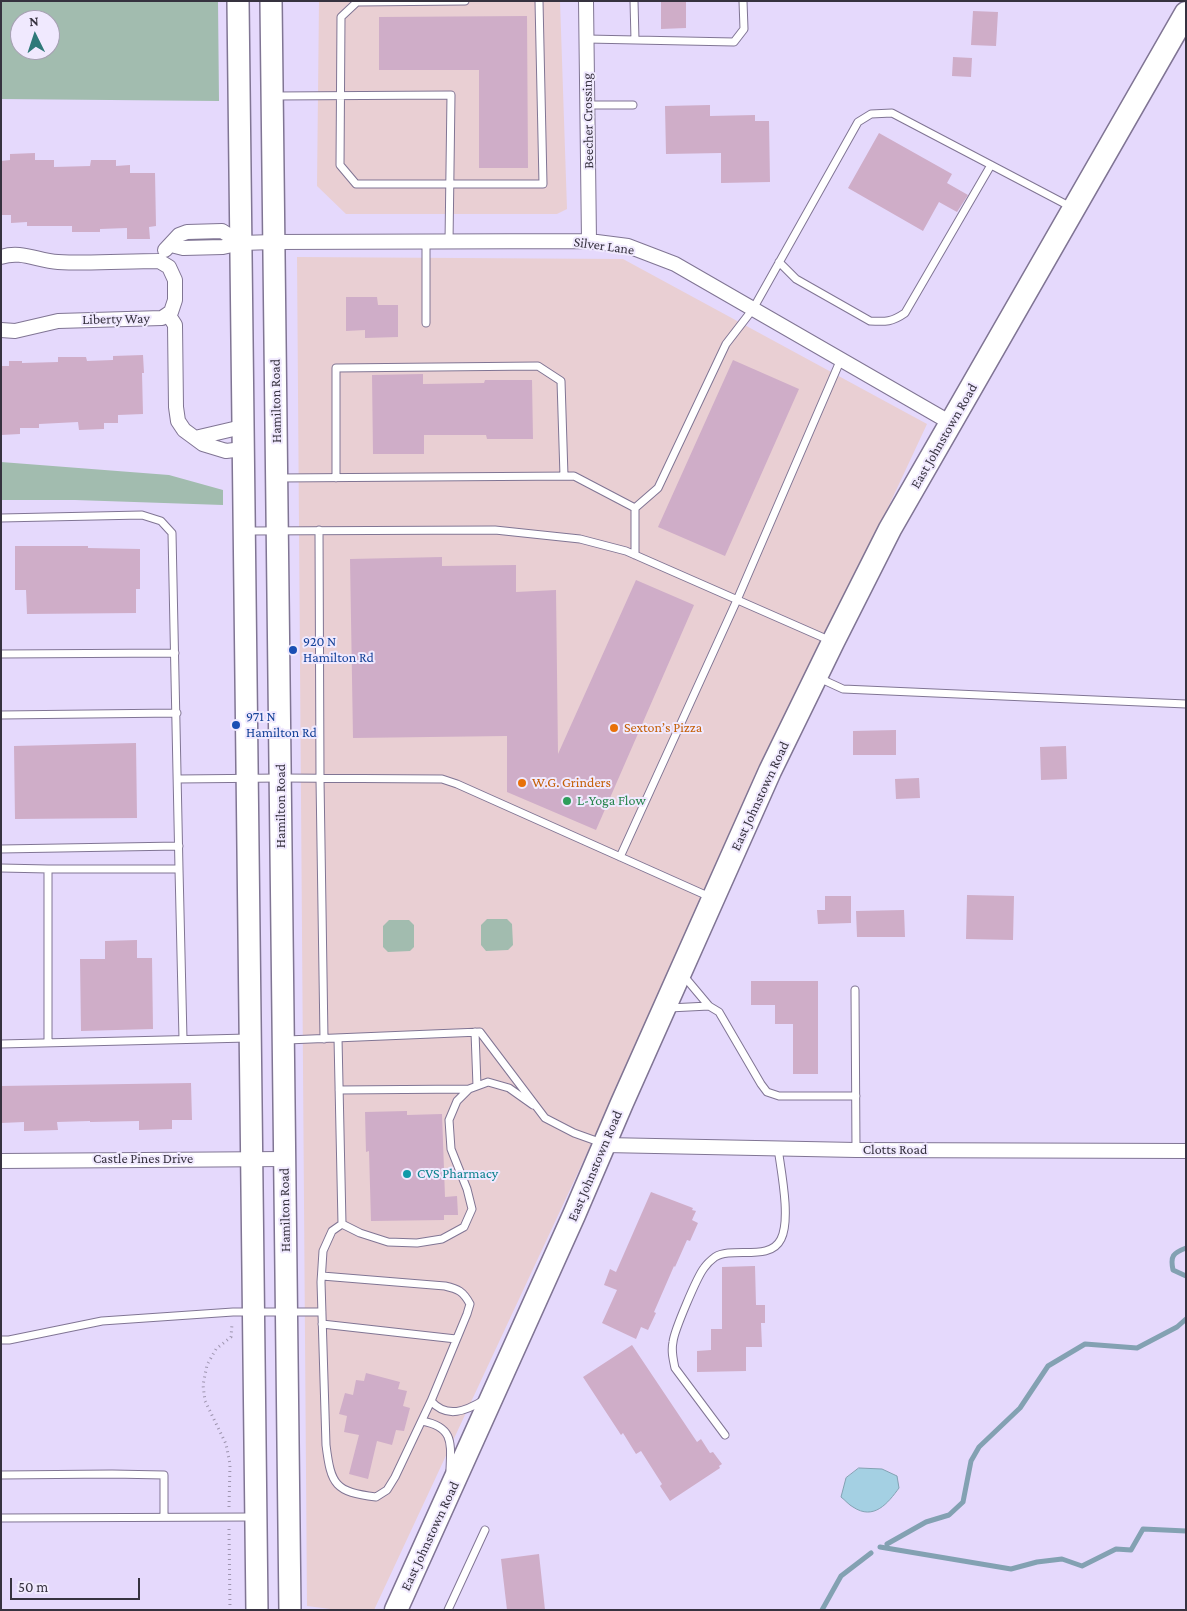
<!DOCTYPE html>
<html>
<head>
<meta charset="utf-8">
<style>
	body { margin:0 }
	#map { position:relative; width:1187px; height:1611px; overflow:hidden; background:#e5d9fc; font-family:"Crimson Pro",serif }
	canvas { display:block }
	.frame { position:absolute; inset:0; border:2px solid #36323f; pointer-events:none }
	.north { position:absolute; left:10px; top:10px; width:50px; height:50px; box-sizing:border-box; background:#f0e9fe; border:1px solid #a6a0b2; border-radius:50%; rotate:356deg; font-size:14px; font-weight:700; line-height:20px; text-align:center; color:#36323f }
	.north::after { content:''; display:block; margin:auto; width:18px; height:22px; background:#2f7979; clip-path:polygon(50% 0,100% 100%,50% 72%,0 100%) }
	.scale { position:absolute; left:10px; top:1578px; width:130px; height:22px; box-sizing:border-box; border:2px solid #36323f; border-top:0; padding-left:6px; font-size:15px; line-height:18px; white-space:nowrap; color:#36323f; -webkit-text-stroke:4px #f0e9fe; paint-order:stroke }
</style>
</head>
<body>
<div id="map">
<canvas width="1187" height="1611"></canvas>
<div class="frame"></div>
<div class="north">N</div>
<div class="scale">50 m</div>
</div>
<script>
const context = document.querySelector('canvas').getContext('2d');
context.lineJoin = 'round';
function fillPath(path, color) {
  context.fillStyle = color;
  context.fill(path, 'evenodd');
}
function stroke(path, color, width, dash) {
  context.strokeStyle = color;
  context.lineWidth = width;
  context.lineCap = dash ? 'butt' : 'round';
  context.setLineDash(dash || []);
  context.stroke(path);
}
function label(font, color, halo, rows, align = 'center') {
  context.font = font + ' "Crimson Pro",serif';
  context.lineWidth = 4;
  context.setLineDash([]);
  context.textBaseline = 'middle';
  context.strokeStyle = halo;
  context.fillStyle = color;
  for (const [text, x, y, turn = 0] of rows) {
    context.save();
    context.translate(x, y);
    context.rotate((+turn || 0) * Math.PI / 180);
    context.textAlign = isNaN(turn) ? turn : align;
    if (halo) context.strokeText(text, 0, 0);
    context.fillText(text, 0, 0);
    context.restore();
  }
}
fillPath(new Path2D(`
	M 319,1 L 560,1 L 567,209 L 557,214 L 346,214 L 317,186 Z
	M 297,257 L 623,259 L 927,424 L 374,1610 L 338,1610 L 307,1606 Z`), '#e9cfd3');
fillPath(new Path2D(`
	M 1,1 L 218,1 L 219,101 L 1,99 ZM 20,20 L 50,20 L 50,50 L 20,50 Z
	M 1,462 L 169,475 L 223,490 L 223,505 L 75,500 L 1,500 Z
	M 487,919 L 507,919 L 512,924 L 513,945 L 508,950 L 486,951 L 481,945 L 481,925 Z
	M 389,920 L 409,920 L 414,925 L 414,947 L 410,951 L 388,952 L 383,947 L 383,926 Z`), '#a2bcaf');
const water = new Path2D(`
	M 859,1468 L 882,1469 L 897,1476 L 899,1488 C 888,1503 874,1521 853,1507 C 849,1505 845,1500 841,1497 L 846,1478 Z`);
fillPath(water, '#a4d0e3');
stroke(water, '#83a1b2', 1);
stroke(new Path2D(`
	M 1186,1248 C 1173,1253 1170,1256 1173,1270 L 1186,1276
	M 887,1544 L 926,1522 L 949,1515 L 963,1502 L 971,1461 L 979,1447 L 1020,1408 L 1048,1366 L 1085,1344 L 1137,1348 L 1177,1327 L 1186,1319
	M 880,1547 L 1011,1569 L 1037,1562 L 1062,1559 L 1082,1566 L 1116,1549 L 1131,1550 L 1143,1529 L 1186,1531
	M 822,1610 L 841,1576 L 871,1553`), '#83a1b2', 5);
fillPath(new Path2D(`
	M 661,1 L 686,1 L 686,28 L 661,29 Z
	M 973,11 L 998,12 L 996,46 L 971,45 Z
	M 527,16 L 528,168 L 479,168 L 479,70 L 379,70 L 379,17 Z
	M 953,57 L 972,58 L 971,77 L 952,76 Z
	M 710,105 L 710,116 L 755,115 L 755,121 L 769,121 L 770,182 L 721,183 L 721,153 L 666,154 L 665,106 Z
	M 879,133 L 952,174 L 947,183 L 968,195 L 957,212 L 939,202 L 923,231 L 848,188 Z
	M 35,153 L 35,160 L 54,160 L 54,167 L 90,166 L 91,160 L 116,160 L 116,166 L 130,165 L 130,173 L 155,173 L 156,226 L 149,227 L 150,239 L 127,239 L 127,228 L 100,229 L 100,232 L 72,232 L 72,226 L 27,226 L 27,222 L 11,223 L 11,215 L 1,215 L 1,161 L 10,160 L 10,154 Z
	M 346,297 L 377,297 L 378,305 L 398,305 L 398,337 L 365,338 L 365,330 L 346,331 Z
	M 143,355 L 144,373 L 142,373 L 143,414 L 118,415 L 118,423 L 104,423 L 104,429 L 79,430 L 78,422 L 39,424 L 39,428 L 20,428 L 20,434 L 1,435 L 1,366 L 9,366 L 9,361 L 22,361 L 22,363 L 58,362 L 58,357 L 86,357 L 87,361 L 113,360 L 113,356 Z
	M 733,360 L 799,389 L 725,556 L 658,527 Z
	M 423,374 L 423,384 L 484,383 L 485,380 L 532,380 L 533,439 L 487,439 L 486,435 L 424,435 L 424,454 L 373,454 L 372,375 Z
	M 15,546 L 88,546 L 88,548 L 140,549 L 140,589 L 136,589 L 136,613 L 27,614 L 26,590 L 15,590 Z
	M 442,557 L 442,566 L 516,565 L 516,592 L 556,590 L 558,754 L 636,580 L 694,605 L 596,830 L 507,792 L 507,736 L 353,738 L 350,559 Z
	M 896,730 L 896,755 L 853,755 L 853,731 Z
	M 136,743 L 137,818 L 15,819 L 14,746 Z
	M 1066,746 L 1067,779 L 1041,780 L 1040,747 Z
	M 919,778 L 920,798 L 896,799 L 895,779 Z
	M 967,895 L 1014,896 L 1013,940 L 966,939 Z
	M 825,896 L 851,896 L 851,923 L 818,924 L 817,910 L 825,910 Z
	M 904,910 L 905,937 L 857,937 L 856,911 Z
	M 137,940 L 137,958 L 152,958 L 153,1029 L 81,1031 L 80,959 L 105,959 L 105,941 Z
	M 751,981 L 818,981 L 818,1074 L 793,1074 L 793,1024 L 775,1024 L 775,1005 L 751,1005 Z
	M 191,1083 L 192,1120 L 172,1120 L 172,1129 L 139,1130 L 139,1121 L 90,1122 L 90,1121 L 57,1122 L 58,1130 L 24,1131 L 24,1122 L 1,1123 L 1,1086 Z
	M 407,1111 L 407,1115 L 442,1114 L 445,1197 L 457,1196 L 458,1215 L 444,1215 L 444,1220 L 371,1221 L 369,1151 L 366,1152 L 365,1112 Z
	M 651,1192 L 693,1208 L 692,1210 L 696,1211 L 692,1220 L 698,1223 L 690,1241 L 687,1240 L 675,1267 L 674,1266 L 654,1312 L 656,1313 L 648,1330 L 641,1327 L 636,1339 L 602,1323 L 617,1290 L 604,1285 L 610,1269 L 616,1272 Z
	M 755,1266 L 756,1305 L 765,1305 L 765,1323 L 761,1323 L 762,1347 L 746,1347 L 746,1371 L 697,1372 L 697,1351 L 711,1350 L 711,1329 L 722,1329 L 722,1267 Z
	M 632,1345 L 697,1442 L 701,1439 L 710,1453 L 713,1452 L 722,1464 L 719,1466 L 720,1468 L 670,1501 L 660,1486 L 662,1484 L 641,1451 L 636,1454 L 623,1433 L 621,1435 L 583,1377 Z
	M 366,1373 L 400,1382 L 398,1389 L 407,1391 L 403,1406 L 410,1408 L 404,1431 L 396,1430 L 392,1445 L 377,1441 L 368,1479 L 349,1474 L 359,1435 L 344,1432 L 347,1416 L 339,1414 L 345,1393 L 353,1395 L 356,1380 L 364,1381 Z
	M 539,1554 L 545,1610 L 507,1610 L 501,1559 Z`), '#cfadc8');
const service = new Path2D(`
	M 465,1 L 357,2 L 341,17 L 340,165 L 356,184 L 543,184 L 539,1
	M 634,1 L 635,40
	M 587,39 L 734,42 L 744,29 L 743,1
	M 275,96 L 451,95 L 449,242
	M 588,105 L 633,105
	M 426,242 L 426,323
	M 779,262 L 796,279 L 870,321 C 886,322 892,322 905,313 L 991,165
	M 278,478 L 574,476 L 635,508
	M 336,478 L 336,368 L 538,366 L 561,381 L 564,476
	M 1,518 L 142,515 L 161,521 L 172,533 L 179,869
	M 319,530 L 320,779 L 324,1039
	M 248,531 L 495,530 L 580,539 L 626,551 L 831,641
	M 635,555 L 635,508 L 658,488 L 726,344 L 753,309 L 858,122 L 871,114 L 892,113 L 1071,207
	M 1,654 L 175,653
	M 819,678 L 843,689 L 1186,704
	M 1,715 L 177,713
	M 178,779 L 281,778 L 442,779 L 457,784 L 710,897
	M 1,849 L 179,846
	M 620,857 L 737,600 L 841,359
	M 1,868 L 48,869
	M 683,975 L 709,1006 L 719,1012 L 761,1084 L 767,1092 L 779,1096 L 856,1096
	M 855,990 L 856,1150
	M 669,1008 L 709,1006
	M 475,1032 L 477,1086
	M 287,1040 L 480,1032 L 545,1118 L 574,1133 L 602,1143
	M 48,1043 L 48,869 L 179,869 L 183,1039
	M 1,1044 L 248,1038
	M 339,1090 L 469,1089
	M 342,1224 L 360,1233 L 388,1242 L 417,1243 L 442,1239 L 464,1227 L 472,1209 L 467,1189 L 451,1149 L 449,1120 L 457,1101 L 469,1089 L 488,1082 L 509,1088 L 533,1105
	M 322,1276 L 445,1286 C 458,1289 463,1291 470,1304 L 467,1314 L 431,1401 L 395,1477 L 387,1490 L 376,1497 C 335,1492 331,1485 326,1445 L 321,1282 L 323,1251 L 332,1231 L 342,1224 L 338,1038
	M 322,1324 L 456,1339
	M 1,1340 L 9,1340 L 102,1321 L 233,1312 L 322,1312
	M 431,1401 C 447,1419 466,1411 484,1400
	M 422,1421 C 454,1427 451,1443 450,1470
	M 725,1435 L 675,1368 C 673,1359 671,1351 673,1342 C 674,1331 697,1277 704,1268 C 706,1265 711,1260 715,1257 C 733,1246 770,1262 781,1239 C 791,1219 781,1171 778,1148
	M 1,1475 L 112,1474 L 164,1475 L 164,1517
	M 1,1518 L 253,1517
	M 448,1610 L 485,1530`);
const minor = new Path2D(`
	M 586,1 L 589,241
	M 171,245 L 183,248 L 223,247 L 241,243 L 274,242 L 589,241 L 628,246 L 675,264 L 951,423
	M 165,250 L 179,235 L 187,232 L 222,231 L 241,243
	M 1,257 C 21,250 38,261 58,262 C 91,264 126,261 159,261 L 169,267 L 175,280 L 175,300 L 171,312 L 162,318 L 58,321 L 15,331 L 1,330
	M 168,314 L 175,325 L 176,407 L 178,421 L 184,430 L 203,444 L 226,451 L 243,449
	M 195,438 L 242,427
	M 605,1145 L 856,1150 L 1186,1151
	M 1,1161 L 285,1159`);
const primary = new Path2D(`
	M 238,1 L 257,1610
	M 271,1 L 290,1610`);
const trunk = new Path2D(`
	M 396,1610 L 574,1215 L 622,1103 L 770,771 L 833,642 L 890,529 L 1186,13`);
stroke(service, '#807594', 9);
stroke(minor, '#807594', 16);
stroke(primary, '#807594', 24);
stroke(trunk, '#807594', 25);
stroke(new Path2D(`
	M 229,1507 L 230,1464 L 226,1444 L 205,1401 L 203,1385 L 207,1365 L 216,1349 L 231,1337 L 232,1324
	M 229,1529 L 230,1610`), '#9e95af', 3, [1, 4]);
stroke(service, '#fff', 7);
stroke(minor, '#fff', 14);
stroke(primary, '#fff', 21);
stroke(trunk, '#fff', 22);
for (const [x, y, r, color] of [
	[293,650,5,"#1a4fb4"],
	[236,725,5,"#1a4fb4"],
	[614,728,5,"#e8710a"],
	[522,783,5,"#e8710a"],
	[567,801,5,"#2e9e5b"],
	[407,1174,5,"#0f9aa8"]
]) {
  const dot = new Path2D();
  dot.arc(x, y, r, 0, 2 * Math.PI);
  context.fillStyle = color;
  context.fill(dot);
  stroke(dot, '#f0e9fe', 2);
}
label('14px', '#36323f', '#f0e9fe', [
	["Beecher Crossing",588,121,-91],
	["Silver Lane",604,246,8],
	["Liberty Way",116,319,-1],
	["Hamilton Road",276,401,-91],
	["East Johnstown Road",944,436,-60],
	["East Johnstown Road",760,796,-65],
	["Hamilton Road",281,806,-90],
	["Clotts Road",895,1150],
	["Castle Pines Drive",143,1159],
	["East Johnstown Road",595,1166,-67],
	["Hamilton Road",285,1210,-91],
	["East Johnstown Road",430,1536,-65]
]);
label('14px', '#164399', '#f0e9fe', [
	["920 N",303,642],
	["Hamilton Rd",303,658],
	["971 N",246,717],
	["Hamilton Rd",246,733]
], 'left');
label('14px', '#c56008', '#f0e9fe', [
	["Sexton’s Pizza",624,728],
	["W.G. Grinders",532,783]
], 'left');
label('14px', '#27864d', '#f0e9fe', [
	["L-Yoga Flow",577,801]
], 'left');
label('14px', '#0d838f', '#f0e9fe', [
	["CVS Pharmacy",417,1174]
], 'left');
</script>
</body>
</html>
